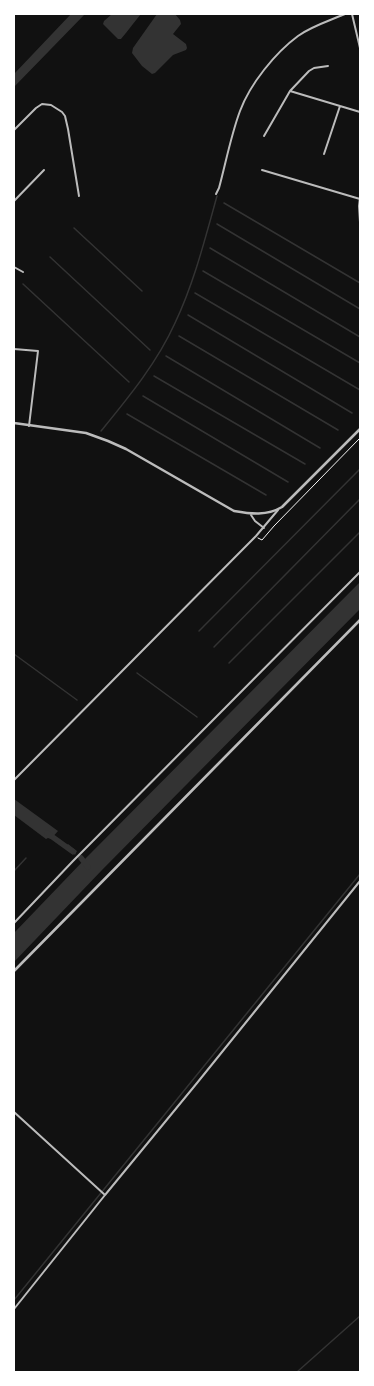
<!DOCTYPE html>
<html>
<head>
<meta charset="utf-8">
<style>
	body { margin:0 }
	#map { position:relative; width:374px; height:1386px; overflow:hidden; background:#111; font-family:Spectral,serif }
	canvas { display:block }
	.frame { position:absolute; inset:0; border:15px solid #fff; pointer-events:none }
</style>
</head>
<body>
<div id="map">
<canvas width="374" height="1386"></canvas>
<div class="frame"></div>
</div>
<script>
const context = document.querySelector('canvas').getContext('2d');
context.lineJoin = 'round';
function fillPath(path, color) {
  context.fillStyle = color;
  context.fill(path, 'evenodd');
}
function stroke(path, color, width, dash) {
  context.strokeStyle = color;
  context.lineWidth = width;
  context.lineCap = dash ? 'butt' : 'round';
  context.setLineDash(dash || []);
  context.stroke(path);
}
fillPath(new Path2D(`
	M 71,14 L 85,14 L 14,87 L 14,74 Z
	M 112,14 L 141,14 C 134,22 128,31 121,39 L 118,39 L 103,24 L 104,21 Z
	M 157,14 L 175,14 L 180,20 L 181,24 L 173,34 L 186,44 L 187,48 L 186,50 L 173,55 L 155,73 L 152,74 L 142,66 L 132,53 L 133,48 Z
	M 360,582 L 360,609 L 102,870 L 14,962 L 14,933 L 84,860 Z
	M 14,799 L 58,831 L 51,839 L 48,838 L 46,839 L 14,815 Z
	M 68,844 L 77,851 L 75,855 L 74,854 L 73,855 L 65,848 Z`), '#333');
stroke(new Path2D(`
	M 224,203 L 360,283
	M 217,224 L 360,309
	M 74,228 L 142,291
	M 210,248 L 360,337
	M 50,257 L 150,350
	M 203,271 L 360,363
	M 23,284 L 129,382
	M 195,293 L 360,390
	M 188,315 L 352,413
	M 179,336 L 338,430
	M 166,356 L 320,448
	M 154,376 L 305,464
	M 143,396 L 288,482
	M 127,414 L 266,495
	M 101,431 C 128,398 157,363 175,323 C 194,283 205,239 217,196
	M 199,631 L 360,469
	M 214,647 L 360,499
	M 14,654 L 77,700
	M 229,663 L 360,532
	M 137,673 L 197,717
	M 14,871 L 26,858
	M 14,1300 L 360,874
	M 297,1372 L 360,1316`), '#333', 1.5);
stroke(new Path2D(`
	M 47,833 L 72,851
	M 81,858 L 88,867`), '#333', 5.5);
stroke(new Path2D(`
	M 258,538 L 262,540 L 274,526 L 360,438`), '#f5f5f5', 1);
stroke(new Path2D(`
	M 352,14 L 360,48
	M 290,91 L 360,112
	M 14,130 L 36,108 L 42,104 L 51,105 L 62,112 L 65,116 L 68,129 L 79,196
	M 264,136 L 290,91 L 309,71 L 314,68 L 328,66
	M 324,154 L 340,106
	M 262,170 L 360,199
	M 216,194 L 219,188 C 226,162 231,135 240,111 C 250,84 275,53 298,36 C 312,26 329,21 345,14
	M 360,197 L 359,206 L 360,222
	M 14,201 L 44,170
	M 14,267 L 23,272
	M 14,349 L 38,351 L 29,426
	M 251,515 L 255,521 L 264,528
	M 14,780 L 256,536 L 278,510
	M 14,923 L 73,861 L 360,572
	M 14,1112 L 105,1195 L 14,1309
	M 105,1195 L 197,1083 L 360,881`), '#bcbcbc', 2);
stroke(new Path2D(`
	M 14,423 L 86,433 L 108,441 L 126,449 L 234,511 C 251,514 267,516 282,507 L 360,429
	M 14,971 L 360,620`), '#bcbcbc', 2.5);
</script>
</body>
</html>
